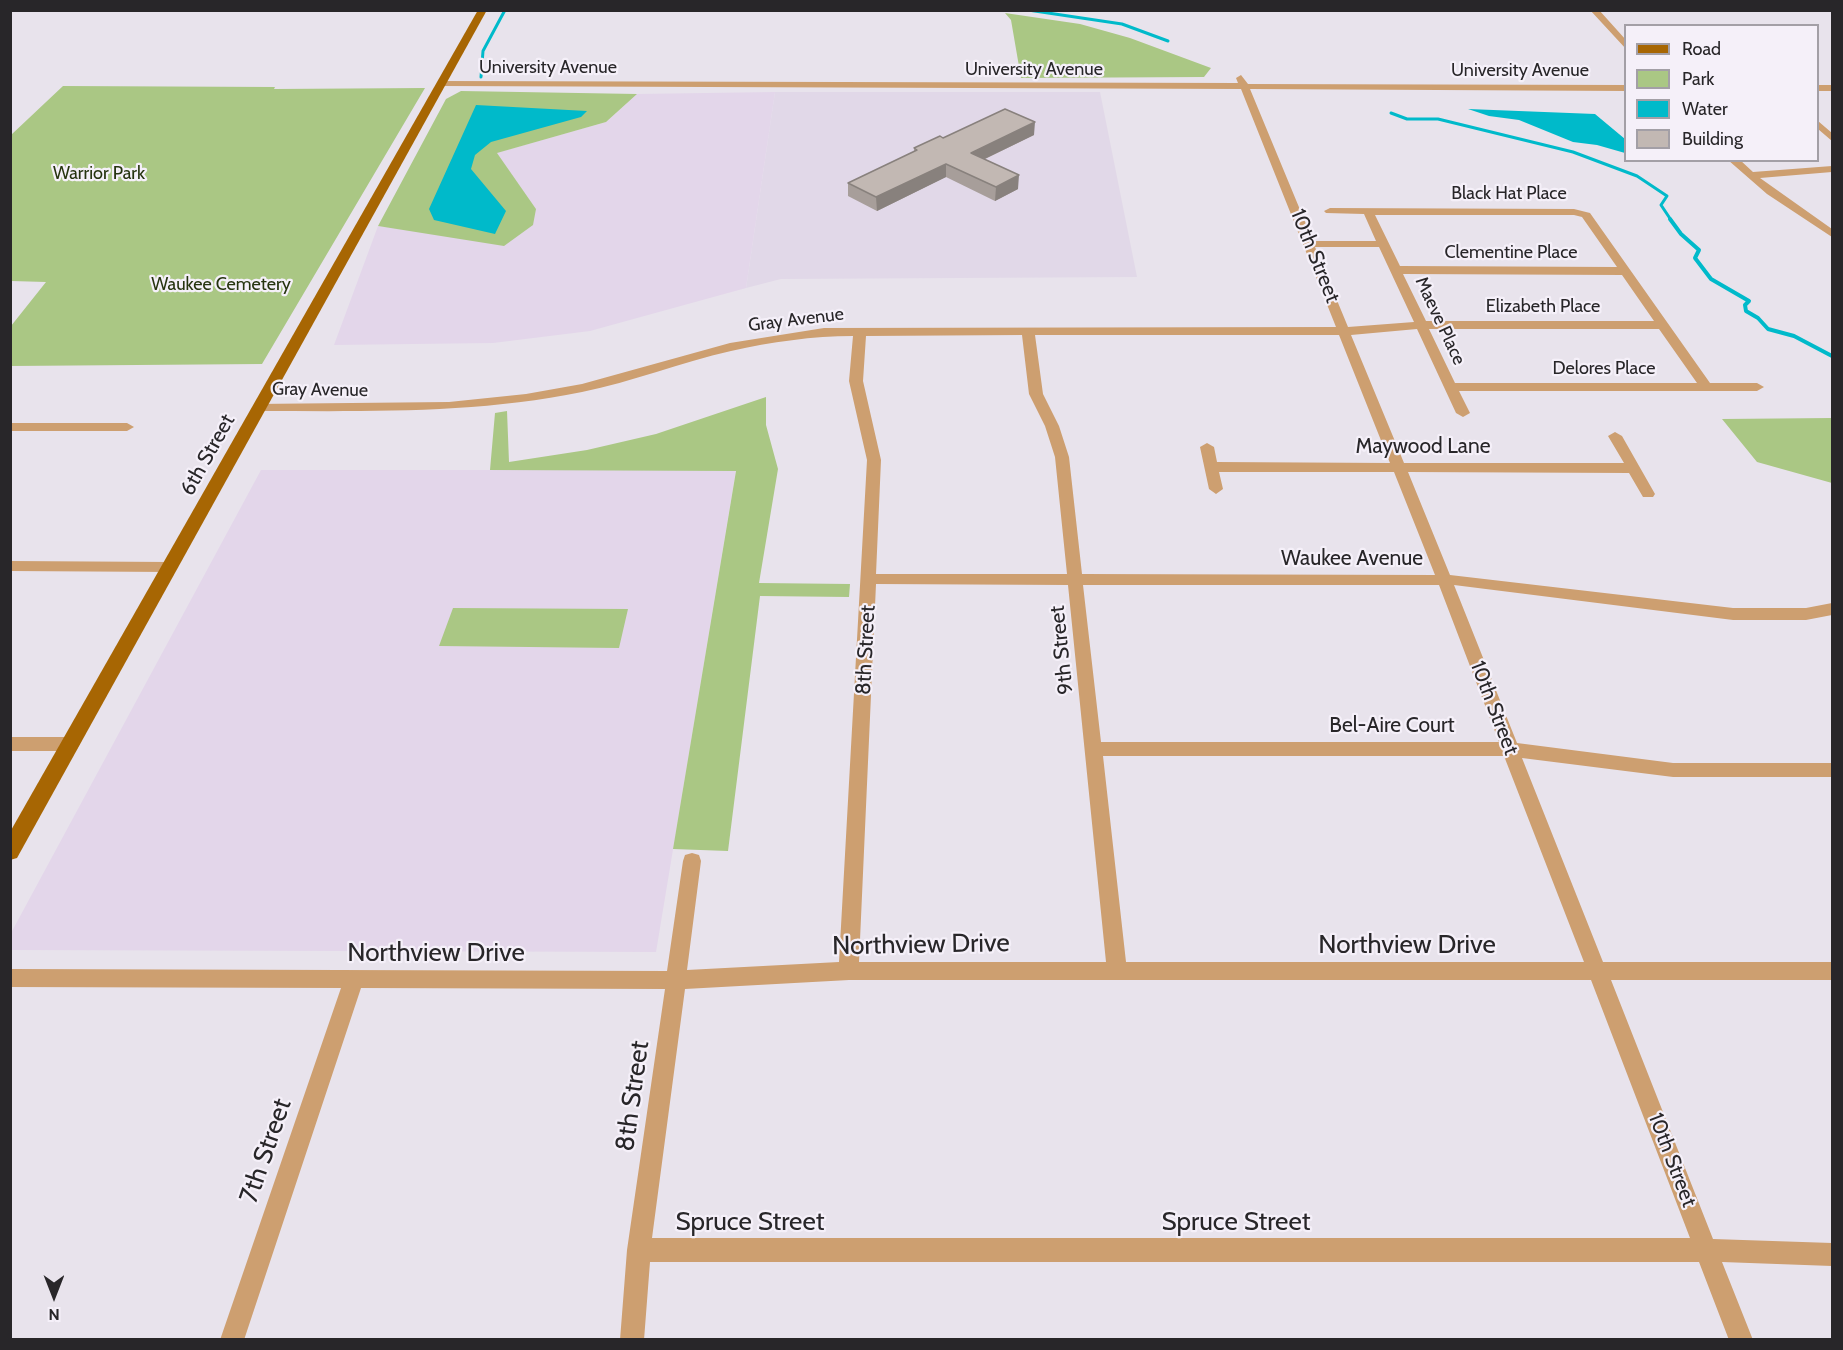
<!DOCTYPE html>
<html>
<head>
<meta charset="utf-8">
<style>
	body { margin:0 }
	#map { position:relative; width:1843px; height:1350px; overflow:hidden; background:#e8e3ec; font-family:Cabin,sans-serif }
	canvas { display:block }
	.frame { position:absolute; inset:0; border:12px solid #282629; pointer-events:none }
	.legend { position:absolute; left:1624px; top:24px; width:195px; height:138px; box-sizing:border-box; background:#f5f0f9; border:2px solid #a39fa6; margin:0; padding:8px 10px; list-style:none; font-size:18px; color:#282629 }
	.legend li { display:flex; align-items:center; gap:12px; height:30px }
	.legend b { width:30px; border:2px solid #a39fa6 }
	.north { position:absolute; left:24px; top:1266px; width:60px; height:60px; -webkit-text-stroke:4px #f5f0f9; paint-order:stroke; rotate:180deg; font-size:16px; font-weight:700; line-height:24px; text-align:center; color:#282629 }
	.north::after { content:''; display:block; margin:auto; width:21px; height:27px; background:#282629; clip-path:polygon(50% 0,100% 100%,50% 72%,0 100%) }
</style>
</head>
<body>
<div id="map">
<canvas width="1843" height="1350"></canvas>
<div class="frame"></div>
<ul class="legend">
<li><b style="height:8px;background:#a76603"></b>Road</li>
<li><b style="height:16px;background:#aac784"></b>Park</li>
<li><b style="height:16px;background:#00baca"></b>Water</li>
<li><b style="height:16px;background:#c2b8b3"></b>Building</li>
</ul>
<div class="north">N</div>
</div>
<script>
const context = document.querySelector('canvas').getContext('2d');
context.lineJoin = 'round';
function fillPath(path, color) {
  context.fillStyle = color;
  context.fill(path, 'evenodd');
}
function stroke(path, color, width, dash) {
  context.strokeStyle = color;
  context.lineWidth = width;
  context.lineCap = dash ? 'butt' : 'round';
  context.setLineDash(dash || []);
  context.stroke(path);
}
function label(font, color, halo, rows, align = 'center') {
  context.font = font + ' Cabin,sans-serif';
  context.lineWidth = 4.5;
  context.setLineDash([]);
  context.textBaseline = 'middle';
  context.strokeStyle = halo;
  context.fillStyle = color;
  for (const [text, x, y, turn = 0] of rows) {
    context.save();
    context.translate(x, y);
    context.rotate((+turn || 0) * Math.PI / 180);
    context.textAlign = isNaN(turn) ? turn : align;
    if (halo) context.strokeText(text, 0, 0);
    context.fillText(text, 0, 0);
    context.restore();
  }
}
fillPath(new Path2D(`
	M 775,92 L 1100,92 L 1137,277 L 781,279 L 746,288 Z`), '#e1d8e8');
fillPath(new Path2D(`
	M 775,92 L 746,288 L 590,331 L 493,343 L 334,345 L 378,226 L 397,228 L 536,209 L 496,153 L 606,122 L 637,94 Z
	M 261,470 L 736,470 L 656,952 L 11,950 L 11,933 Z`), '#e3d6ea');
fillPath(new Path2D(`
	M 1005,13 L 1080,24 L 1130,38 L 1211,68 L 1204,77 L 1021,78 L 1011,20 Z
	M 63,86 L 275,87 L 274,89 L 425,88 L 262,364 L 11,366 L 11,326 L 46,282 L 11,281 L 11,135 Z
	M 461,91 L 637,94 L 606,122 L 497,153 L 536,209 L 533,225 L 504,246 L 378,226 L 446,99 Z
	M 766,397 L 766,425 L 778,469 L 759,583 L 850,584 L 849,597 L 760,596 L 728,851 L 673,849 L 736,471 L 490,470 L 495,413 L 507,411 L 509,462 L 587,450 L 656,434 Z
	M 1832,418 L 1832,483 L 1757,462 L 1722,419 Z
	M 453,608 L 628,609 L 619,648 L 439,646 Z`), '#aac784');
fillPath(new Path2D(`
	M 476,105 L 587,111 L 581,117 L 491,142 L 475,155 L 471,169 L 506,211 L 495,234 L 434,220 L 429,209 Z
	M 1468,109 L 1595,114 L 1625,139 L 1625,153 L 1597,145 L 1573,142 L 1519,120 L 1489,116 Z`), '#00baca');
stroke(new Path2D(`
	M 1028,10 L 1122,24 L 1168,41
	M 481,77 L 483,51 L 505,10
	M 1391,113 L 1407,119 L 1438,119 L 1573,152 L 1637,176 L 1667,196 L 1661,205 L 1671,220`), '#00baca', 3);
stroke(new Path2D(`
	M 1670,219 L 1681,234 L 1699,250 L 1695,258 L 1711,279 L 1749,301 L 1745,305 L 1746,311 L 1758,318 L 1768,329 L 1794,336 L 1832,356`), '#00baca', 4);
fillPath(new Path2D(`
	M 1590,10 L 1599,10 L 1626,40 L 1626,49 Z
	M 1241,75 L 1248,84 L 1626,85 L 1626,91 L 1250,89 L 1313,241 L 1376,241 L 1364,214 L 1326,213 L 1324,211 L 1330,208 L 1574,209 L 1590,213 L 1710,383 L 1757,383 L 1764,387 L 1757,391 L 1459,391 L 1470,413 L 1463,417 L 1456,413 L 1417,329 L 1351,335 L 1404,463 L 1624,463 L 1608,436 L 1615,432 L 1622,436 L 1655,494 L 1653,497 L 1643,497 L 1629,473 L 1408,472 L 1450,575 L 1733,608 L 1806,608 L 1832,603 L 1832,615 L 1806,620 L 1733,620 L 1454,585 L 1517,743 L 1673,763 L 1832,763 L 1832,777 L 1673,777 L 1522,758 L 1603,962 L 1832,962 L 1832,980 L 1611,980 L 1713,1239 L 1832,1243 L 1832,1266 L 1722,1262 L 1753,1340 L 1729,1340 L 1699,1262 L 650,1262 L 644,1340 L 620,1340 L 627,1250 L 665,989 L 361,988 L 244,1340 L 220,1340 L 341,988 L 10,987 L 10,969 L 667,971 L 683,861 L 685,855 L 692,853 L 699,855 L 701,861 L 687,970 L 839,962 L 867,460 L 849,381 L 853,336 C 813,336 771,342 731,351 C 681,362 632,382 582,392 C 475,414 367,411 259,411 L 254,410 L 254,404 L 449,402 L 526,394 L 582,384 L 730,343 L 824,328 L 1336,327 L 1241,89 L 442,86 L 437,83 L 439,81 L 1238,83 L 1236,78 ZM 1375,215 L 1574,215 L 1582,217 L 1617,267 L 1400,266 ZM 1315,247 L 1379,247 L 1414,322 L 1348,327 ZM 1403,274 L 1622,275 L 1654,321 L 1426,321 ZM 1429,329 L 1659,329 L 1697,383 L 1455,383 ZM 1022,335 L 1029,394 L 1045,426 L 1055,457 L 1067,574 L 876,574 L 881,460 L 863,381 L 866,336 ZM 1035,335 L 1339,335 L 1390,463 L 1217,462 L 1214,447 L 1207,443 L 1200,447 L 1209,489 L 1216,494 L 1223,489 L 1219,472 L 1394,472 L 1435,575 L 1082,574 L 1069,457 L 1059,426 L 1043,394 ZM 876,584 L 1068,585 L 1106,962 L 859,962 ZM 1083,585 L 1439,585 L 1499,742 L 1101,742 ZM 1103,756 L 1504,756 L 1584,962 L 1126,962 ZM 849,980 L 1591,980 L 1690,1238 L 652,1238 L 685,989 Z
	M 1818,85 L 1832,85 L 1832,91 L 1818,91 Z
	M 1818,121 L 1832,133 L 1832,141 L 1818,129 Z
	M 1728,160 L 1740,160 L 1753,172 L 1832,166 L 1832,172 L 1760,178 L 1832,229 L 1832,237 L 1767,194 Z
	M 10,423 L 127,423 L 134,427 L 127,431 L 10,431 Z
	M 10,561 L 170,562 L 178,567 L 170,572 L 10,571 Z
	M 10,737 L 71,737 L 77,739 L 80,744 L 77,749 L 71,751 L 10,751 Z`), '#cd9f70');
fillPath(new Path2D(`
	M 478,10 L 487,10 L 17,858 L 10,860 L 10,832 Z`), '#a76603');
fillPath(new Path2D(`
	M 1034,135 L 985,159 L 1018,189 L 995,201 L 946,177 L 877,211 L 848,196 L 848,183 L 914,152 L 914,148 Z`), '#a79e9a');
fillPath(new Path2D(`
	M 1035,122 L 1034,135 L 970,166 L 971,153 Z
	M 946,164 L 946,177 L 877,211 L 876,197 Z
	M 1019,175 L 1018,189 L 995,201 L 996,187 Z`), '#88817d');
const building = new Path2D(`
	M 1005,109 L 1035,122 L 971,153 L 1019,175 L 996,187 L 946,164 L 876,197 L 848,183 L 917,150 L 914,148 L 940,136 L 943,138 Z`);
fillPath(building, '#c2b8b3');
stroke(building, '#88817d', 1.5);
label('18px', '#282629', '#f5f0f9', [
	["University Avenue",548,68],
	["University Avenue",1034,70],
	["University Avenue",1520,71],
	["Black Hat Place",1509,194],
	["Clementine Place",1511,253],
	["Elizabeth Place",1543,307],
	["Gray Avenue",796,320,-7],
	["Maeve Place",1440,321,65],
	["Delores Place",1604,369],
	["Gray Avenue",320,390,1]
]);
label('18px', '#26340f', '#f5f0f9', [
	["Warrior Park",99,174],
	["Waukee Cemetery",221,285]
]);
label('21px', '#282629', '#f5f0f9', [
	["10th Street",1315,256,68],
	["Maywood Lane",1423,447],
	["6th Street",208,455,-61],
	["Waukee Avenue",1352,559],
	["8th Street",866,650,-87],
	["9th Street",1062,650,-96],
	["10th Street",1494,708,69],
	["Bel-Aire Court",1392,726],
	["10th Street",1672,1160,69]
]);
label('26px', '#282629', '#f5f0f9', [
	["Northview Drive",921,945,-1],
	["Northview Drive",1407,945],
	["Northview Drive",436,953],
	["8th Street",633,1096,-82],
	["7th Street",266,1151,-71],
	["Spruce Street",750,1222],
	["Spruce Street",1236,1222]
]);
</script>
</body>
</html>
